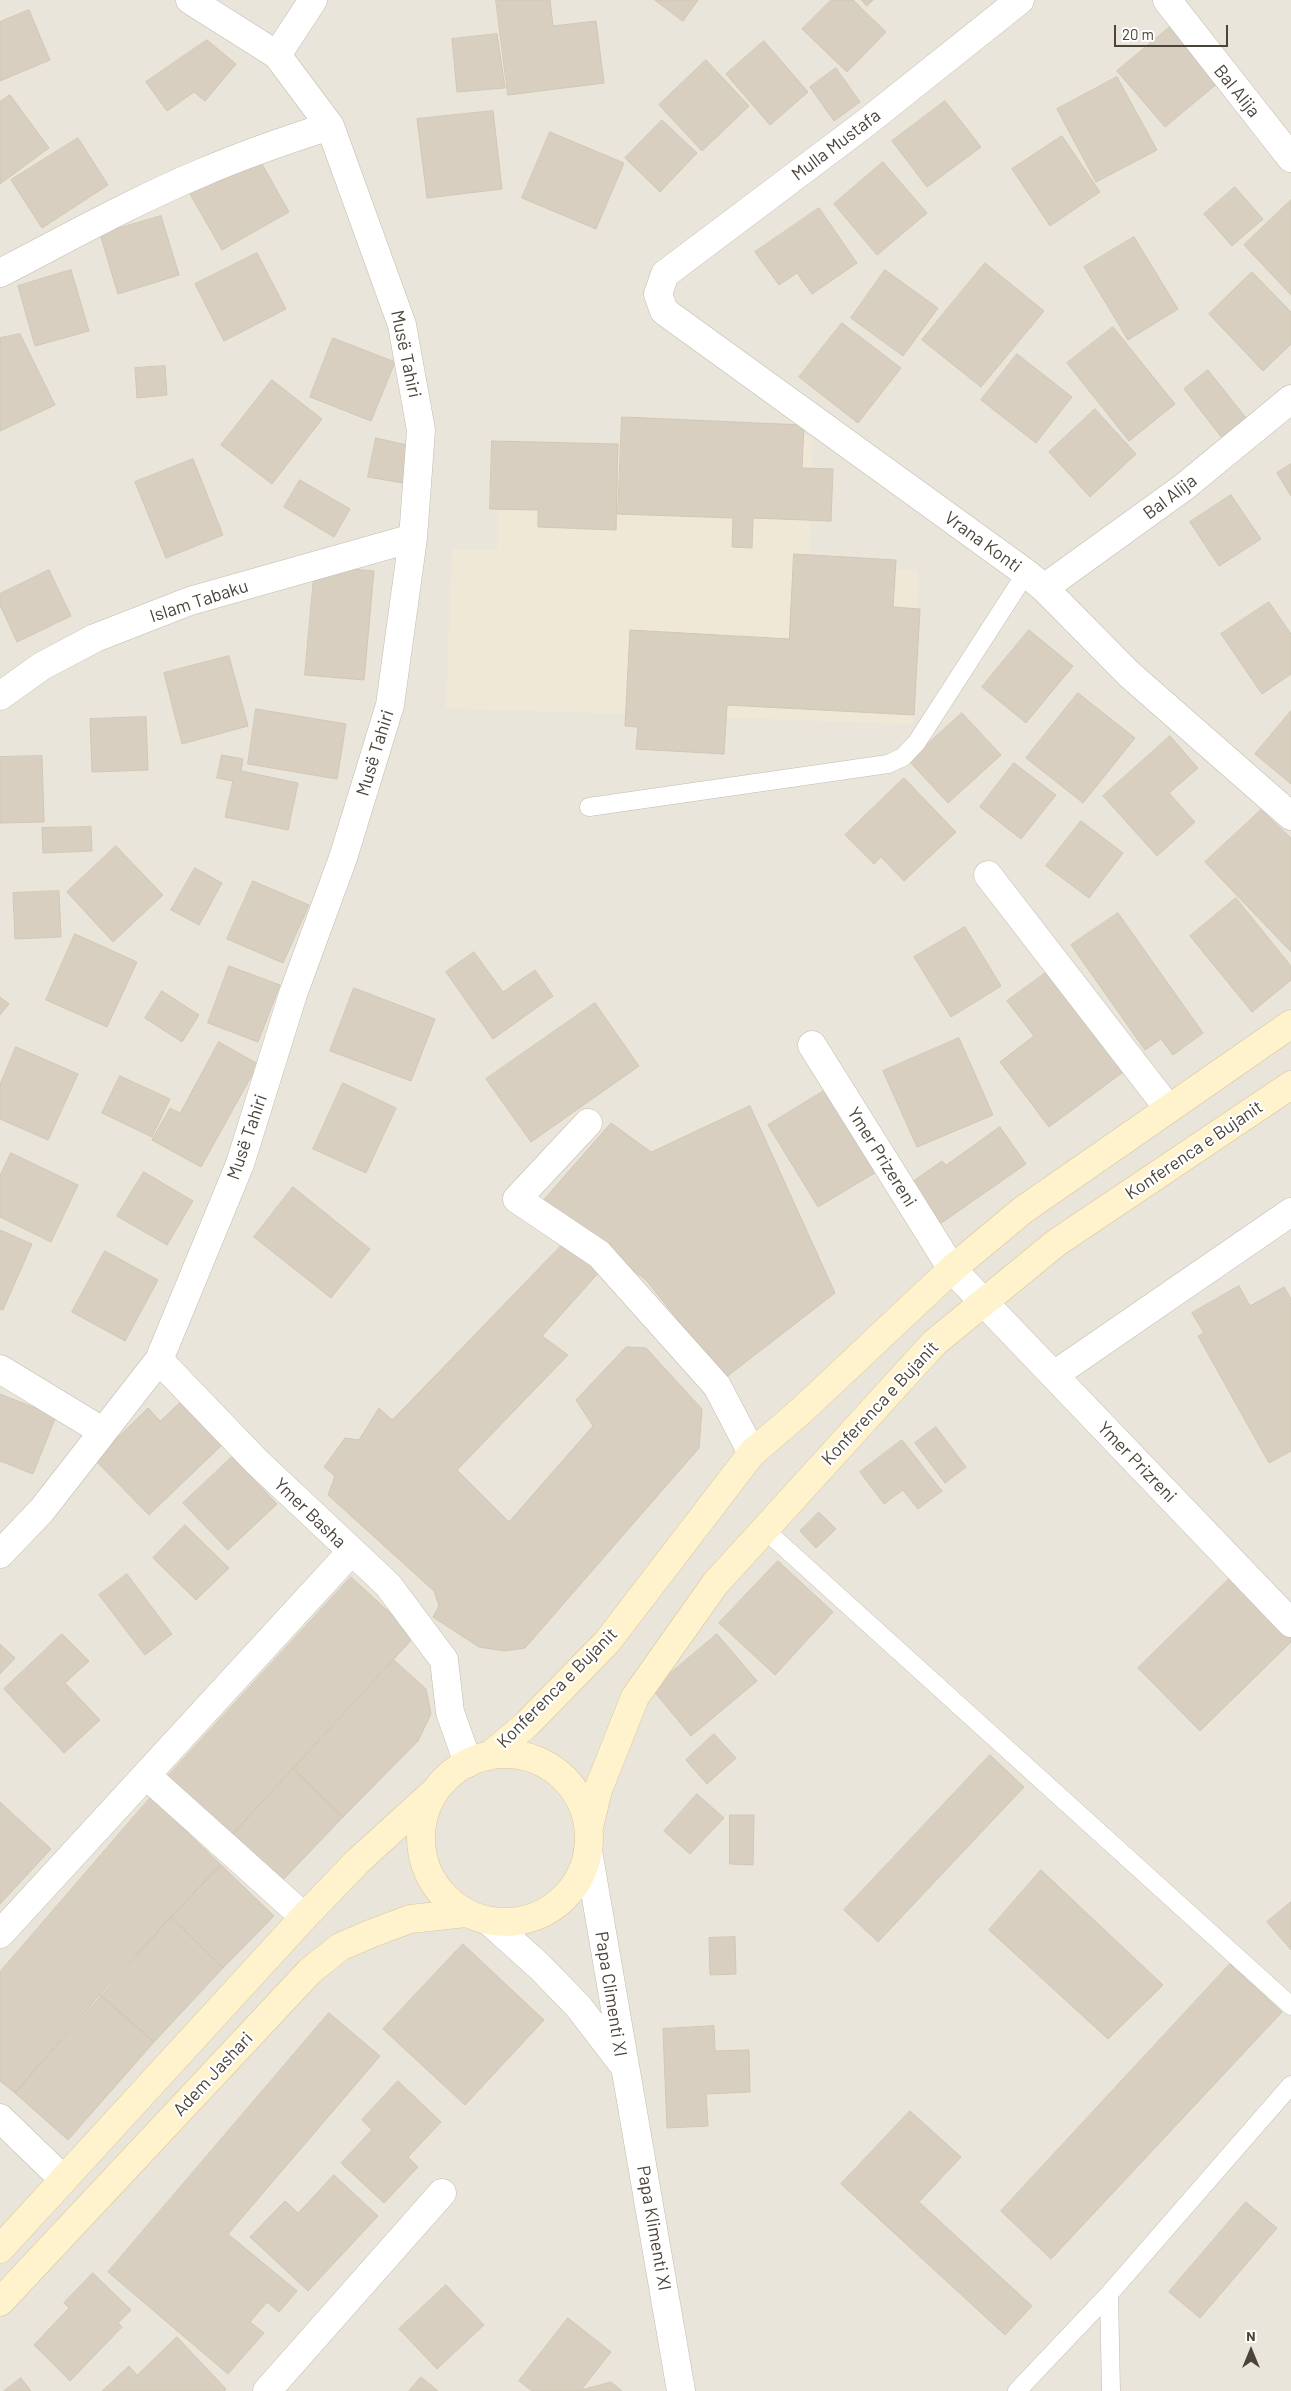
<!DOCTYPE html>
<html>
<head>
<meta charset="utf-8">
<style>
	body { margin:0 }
	#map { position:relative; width:1291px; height:2391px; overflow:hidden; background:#f6f3ec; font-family:Barlow,sans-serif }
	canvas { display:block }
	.north { position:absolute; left:1226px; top:2326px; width:50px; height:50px; -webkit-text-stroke:4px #fff; paint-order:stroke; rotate:0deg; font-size:14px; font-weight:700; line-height:20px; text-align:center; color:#4b4439 }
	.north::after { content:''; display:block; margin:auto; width:18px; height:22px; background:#4b4439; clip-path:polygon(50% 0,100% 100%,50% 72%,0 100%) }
	.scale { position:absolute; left:1114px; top:25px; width:114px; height:22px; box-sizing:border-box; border:2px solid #4b4439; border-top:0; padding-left:6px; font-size:15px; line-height:18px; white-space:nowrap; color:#4b4439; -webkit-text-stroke:4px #fff; paint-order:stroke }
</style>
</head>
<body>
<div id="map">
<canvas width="1291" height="2391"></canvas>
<div class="north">N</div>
<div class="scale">20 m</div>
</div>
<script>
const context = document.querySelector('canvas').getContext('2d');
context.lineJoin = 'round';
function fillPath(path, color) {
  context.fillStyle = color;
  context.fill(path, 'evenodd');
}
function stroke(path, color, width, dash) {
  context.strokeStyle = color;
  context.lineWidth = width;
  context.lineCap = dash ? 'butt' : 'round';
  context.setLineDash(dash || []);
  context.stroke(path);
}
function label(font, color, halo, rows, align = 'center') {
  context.font = font + ' Barlow,sans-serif';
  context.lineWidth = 4.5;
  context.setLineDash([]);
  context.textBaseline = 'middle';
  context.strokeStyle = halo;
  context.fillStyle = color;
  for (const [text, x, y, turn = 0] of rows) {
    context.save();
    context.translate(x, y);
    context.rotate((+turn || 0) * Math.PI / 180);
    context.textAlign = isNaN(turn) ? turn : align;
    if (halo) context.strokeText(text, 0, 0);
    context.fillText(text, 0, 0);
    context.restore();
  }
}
fillPath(new Path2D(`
	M 0,0 L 1291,0 L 1291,2391 L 0,2391 Z`), '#eae5da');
fillPath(new Path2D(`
	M 631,429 L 813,436 L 809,566 L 918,570 L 913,724 L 446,708 L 452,549 L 497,550 L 500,453 L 630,457 Z`), '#efe8d6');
const building = new Path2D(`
	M 496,0 L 550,0 L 553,26 L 596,21 L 604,83 L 508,95 Z
	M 655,0 L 698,0 L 683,21 Z
	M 831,0 L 853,0 L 886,32 L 847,72 L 802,29 Z
	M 862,0 L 873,0 L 867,6 Z
	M 29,10 L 50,60 L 0,81 L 0,22 Z
	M 1177,21 L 1224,78 L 1165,127 L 1117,71 Z
	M 497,34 L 505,88 L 457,92 L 452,39 Z
	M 207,40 L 236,64 L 205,101 L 194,92 L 167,111 L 146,82 Z
	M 764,41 L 808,92 L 770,125 L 726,74 Z
	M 706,60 L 749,106 L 702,151 L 659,105 Z
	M 836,68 L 860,102 L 834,121 L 810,87 Z
	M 1117,77 L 1157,150 L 1096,182 L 1057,109 Z
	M 10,95 L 49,148 L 0,184 L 0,102 Z
	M 945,101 L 981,147 L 927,187 L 892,141 Z
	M 493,111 L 502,189 L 427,198 L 417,119 Z
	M 662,120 L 697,153 L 660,192 L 625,158 Z
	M 550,132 L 624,163 L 596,229 L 522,198 Z
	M 1062,136 L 1100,192 L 1050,226 L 1012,169 Z
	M 78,138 L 108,185 L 42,228 L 11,180 Z
	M 257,155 L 289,212 L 222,250 L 190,194 Z
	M 883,162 L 927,213 L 877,255 L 834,204 Z
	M 1235,187 L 1263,219 L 1232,246 L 1204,214 Z
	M 1291,200 L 1291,295 L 1244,245 Z
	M 819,208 L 857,263 L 812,294 L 797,273 L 779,285 L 755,252 Z
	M 161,216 L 179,275 L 118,294 L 100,234 Z
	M 1134,237 L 1178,309 L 1128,340 L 1084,267 Z
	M 257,253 L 286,309 L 224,341 L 195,284 Z
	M 985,263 L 1044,311 L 981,387 L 922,340 Z
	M 71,270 L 89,331 L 35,346 L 18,286 Z
	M 885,270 L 938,308 L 903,356 L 851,318 Z
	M 1252,272 L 1291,312 L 1291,344 L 1263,371 L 1209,314 Z
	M 842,323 L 901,368 L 858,423 L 799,377 Z
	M 1113,327 L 1175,404 L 1129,441 L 1067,363 Z
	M 20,334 L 55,405 L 0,431 L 0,338 Z
	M 333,338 L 395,362 L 371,421 L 310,397 Z
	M 1017,354 L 1072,397 L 1036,443 L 981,400 Z
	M 165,366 L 167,395 L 137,398 L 135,368 Z
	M 1208,370 L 1246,418 L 1222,438 L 1184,389 Z
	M 272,380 L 322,419 L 272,484 L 221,445 Z
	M 1095,409 L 1136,454 L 1090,497 L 1049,452 Z
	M 622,417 L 804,425 L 802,468 L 833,469 L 831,521 L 753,518 L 752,548 L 732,547 L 733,518 L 618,514 Z
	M 376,438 L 411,446 L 403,483 L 368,477 Z
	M 492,441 L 618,444 L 616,530 L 538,527 L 538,510 L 490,509 Z
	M 193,459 L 223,535 L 166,558 L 135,482 Z
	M 1291,464 L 1291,496 L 1277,473 Z
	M 300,480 L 350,509 L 334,537 L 284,507 Z
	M 1231,495 L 1261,539 L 1219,566 L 1190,522 Z
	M 794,554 L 896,560 L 893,607 L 920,609 L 914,715 L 727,705 L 724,754 L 636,749 L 638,727 L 625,726 L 630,630 L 789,639 Z
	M 315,566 L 374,571 L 364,680 L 305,675 Z
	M 49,570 L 71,616 L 17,642 L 0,605 L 0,594 Z
	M 1269,602 L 1291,634 L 1291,674 L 1262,694 L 1221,634 Z
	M 1029,630 L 1073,666 L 1026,723 L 982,687 Z
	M 229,656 L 248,726 L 182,744 L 164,673 Z
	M 1078,693 L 1135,738 L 1083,803 L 1026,758 Z
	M 256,709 L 346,724 L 337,779 L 248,764 Z
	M 1291,711 L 1291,784 L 1255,754 Z
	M 962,713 L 1001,755 L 948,803 L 909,761 Z
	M 146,717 L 148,770 L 92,772 L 90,719 Z
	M 1170,736 L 1198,768 L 1169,793 L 1195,822 L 1157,856 L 1103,796 Z
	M 222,755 L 243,759 L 241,771 L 298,783 L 288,830 L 225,817 L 233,781 L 217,778 Z
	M 42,756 L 44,822 L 0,823 L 0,757 Z
	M 1014,763 L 1056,795 L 1021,839 L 980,807 Z
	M 904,778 L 956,832 L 904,881 L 881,857 L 874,864 L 845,835 Z
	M 1261,810 L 1291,838 L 1291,952 L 1205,862 Z
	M 1081,821 L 1123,853 L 1089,898 L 1046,866 Z
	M 91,827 L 92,851 L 43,853 L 42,828 Z
	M 116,846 L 163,895 L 113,942 L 67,892 Z
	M 195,868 L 222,883 L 199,925 L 171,910 Z
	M 253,881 L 309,905 L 283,963 L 227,939 Z
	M 59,891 L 61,937 L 15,939 L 13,893 Z
	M 1236,898 L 1291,966 L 1291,980 L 1252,1012 L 1190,936 Z
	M 1118,913 L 1203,1033 L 1173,1055 L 1161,1039 L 1145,1050 L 1071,945 Z
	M 965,927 L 1001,986 L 951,1017 L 914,957 Z
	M 75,934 L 137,962 L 107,1027 L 46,1000 Z
	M 474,952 L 503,992 L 535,970 L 553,996 L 493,1039 L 446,972 Z
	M 229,966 L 280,985 L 258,1042 L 208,1023 Z
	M 1055,966 L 1130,1067 L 1049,1127 L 1000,1062 L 1034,1036 L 1007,1001 Z
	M 354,988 L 435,1019 L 411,1081 L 330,1051 Z
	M 162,991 L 199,1015 L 182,1042 L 145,1018 Z
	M 0,997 L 9,1004 L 0,1015 Z
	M 595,1003 L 639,1066 L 531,1142 L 486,1079 Z
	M 959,1038 L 993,1115 L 917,1147 L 883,1071 Z
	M 219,1042 L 258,1064 L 201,1167 L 152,1140 L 170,1108 L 180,1113 Z
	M 16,1047 L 78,1074 L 48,1140 L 0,1119 L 0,1085 Z
	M 120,1076 L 170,1099 L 152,1137 L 102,1113 Z
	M 343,1083 L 396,1108 L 366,1173 L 313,1149 Z
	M 827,1089 L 878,1171 L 818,1207 L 768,1125 Z
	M 750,1106 L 835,1293 L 725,1378 L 645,1279 L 541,1203 L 611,1123 L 651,1152 Z
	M 1000,1127 L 1026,1164 L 937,1226 L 908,1185 L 942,1161 L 946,1165 Z
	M 11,1153 L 78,1185 L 51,1242 L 0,1217 L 0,1176 Z
	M 144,1172 L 193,1201 L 167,1245 L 117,1216 Z
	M 293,1187 L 370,1249 L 331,1298 L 254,1237 Z
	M 0,1230 L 32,1244 L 3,1310 L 0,1309 Z
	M 561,1246 L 601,1270 L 542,1336 L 568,1355 L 457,1470 L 509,1522 L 593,1426 L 576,1400 L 626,1347 L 646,1348 L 702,1409 L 699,1448 L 525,1648 L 505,1651 L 479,1647 L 433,1617 L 439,1606 L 434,1591 L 328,1495 L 335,1476 L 324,1467 L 345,1438 L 359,1440 L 379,1408 L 392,1420 Z
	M 105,1251 L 158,1280 L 125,1341 L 72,1312 Z
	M 1239,1286 L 1250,1306 L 1284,1287 L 1291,1299 L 1291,1451 L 1269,1463 L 1198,1336 L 1204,1333 L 1192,1313 Z
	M 0,1394 L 56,1416 L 33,1474 L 0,1461 Z
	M 181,1402 L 222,1445 L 149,1515 L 95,1460 L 148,1408 L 160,1421 Z
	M 936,1427 L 966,1467 L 945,1483 L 915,1443 Z
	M 902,1440 L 942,1491 L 918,1509 L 903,1490 L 884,1504 L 860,1472 Z
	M 232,1457 L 277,1504 L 228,1550 L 183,1503 Z
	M 819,1512 L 836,1529 L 816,1548 L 800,1531 Z
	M 185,1525 L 229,1568 L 196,1600 L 153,1558 Z
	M 778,1561 L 833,1612 L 775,1675 L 719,1623 Z
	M 127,1574 L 172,1634 L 145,1655 L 99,1595 Z
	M 351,1577 L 415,1636 L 231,1836 L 167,1777 Z
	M 1231,1577 L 1291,1638 L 1291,1642 L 1200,1731 L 1138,1668 Z
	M 62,1634 L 89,1661 L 65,1683 L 100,1720 L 64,1753 L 4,1689 Z
	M 717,1634 L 757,1681 L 691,1736 L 652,1689 Z
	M 0,1644 L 15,1658 L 0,1674 Z
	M 394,1660 L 426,1689 L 431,1714 L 418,1741 L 343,1817 L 293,1769 Z
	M 714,1734 L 736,1758 L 707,1784 L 686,1760 Z
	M 990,1755 L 1024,1787 L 878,1942 L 844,1910 Z
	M 293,1769 L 343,1817 L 280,1883 L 231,1836 Z
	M 697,1794 L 724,1818 L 690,1854 L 664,1831 Z
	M 151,1797 L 221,1865 L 171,1917 L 15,2093 L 0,2081 L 0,1972 Z
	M 0,1802 L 51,1849 L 0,1904 Z
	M 730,1815 L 754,1815 L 753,1865 L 730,1864 Z
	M 221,1865 L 274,1916 L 223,1968 L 171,1917 Z
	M 1041,1870 L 1163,1985 L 1108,2039 L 989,1930 Z
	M 1291,1902 L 1291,1950 L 1267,1922 Z
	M 171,1917 L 223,1968 L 154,2042 L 100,1995 Z
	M 735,1937 L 736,1974 L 710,1975 L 709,1938 Z
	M 463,1944 L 544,2020 L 465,2105 L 383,2029 Z
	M 1230,1964 L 1282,2012 L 1051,2259 L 1001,2211 Z
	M 100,1995 L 154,2042 L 68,2140 L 15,2093 Z
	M 329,2013 L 380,2056 L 228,2234 L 297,2291 L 279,2312 L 267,2302 L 250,2322 L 264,2333 L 228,2374 L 108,2272 Z
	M 714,2026 L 715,2051 L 749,2050 L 750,2092 L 706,2094 L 708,2126 L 667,2128 L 663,2029 Z
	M 398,2081 L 441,2122 L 408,2157 L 418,2167 L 384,2203 L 341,2163 L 372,2130 L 362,2120 Z
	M 910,2111 L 961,2157 L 919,2202 L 1032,2306 L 1005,2335 L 841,2184 Z
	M 334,2175 L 378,2216 L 308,2291 L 250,2237 L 285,2201 L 298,2213 Z
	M 1246,2202 L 1277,2228 L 1200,2318 L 1169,2292 Z
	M 93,2273 L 131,2310 L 118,2323 L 122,2327 L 70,2381 L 34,2345 L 69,2308 L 64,2303 Z
	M 446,2285 L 484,2325 L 437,2369 L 399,2329 Z
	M 568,2318 L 611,2352 L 581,2390 L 611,2382 L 622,2391 L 532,2391 L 519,2381 Z
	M 177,2337 L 226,2389 L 224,2391 L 102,2391 L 129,2366 L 137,2375 Z
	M 421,2377 L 438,2391 L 409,2391 Z
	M 21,2378 L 31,2391 L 4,2391 Z`);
fillPath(building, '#d8cfc1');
stroke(building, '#d3c7b4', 1);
const service = new Path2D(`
	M 589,807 L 888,764 L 903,757 L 917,742 L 1026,573
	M 764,1529 L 1291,2006
	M 1017,2391 L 1109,2294
	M 1111,2391 L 1109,2294 L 1291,2085`);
const minor = new Path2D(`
	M 1020,0 L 867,122 L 665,274 L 658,294 L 664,311 L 1026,573 L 1044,588 L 1129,674 L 1291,816
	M 1167,0 L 1291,158
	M 277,55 L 313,0
	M 0,273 C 66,239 132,202 201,173 C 243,155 286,140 330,126
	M 1044,588 L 1184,487 L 1291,399
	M 0,696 L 42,666 L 95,638 L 190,601 L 413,538
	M 988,875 L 1168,1108
	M 812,1045 L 952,1269 L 1291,1623
	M 588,1123 L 517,1199 L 599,1254 L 717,1386 L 752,1453
	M 159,1360 L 257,1462 L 388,1585 L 444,1660 L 450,1712 L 468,1763
	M 0,1369 L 102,1431
	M 1054,1375 L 1291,1212
	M 0,1554 L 42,1510 L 159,1360 L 240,1164 L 293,994 L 343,858 L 390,705 L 413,538 L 421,430 L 402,325 L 330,126 L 277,55 L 190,0
	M 146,1775 L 304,1917
	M 0,1934 L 351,1552
	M 0,2118 L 63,2179
	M 267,2391 L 442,2193`);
const tertiary = new Path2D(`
	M 588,1851 L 681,2391
	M 489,1921 L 539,1966 L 578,2006 L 621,2062`);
const secondary = new Path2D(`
	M421 1838a84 84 0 1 1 168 0a84 84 0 1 1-168 0Z
	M 489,1756 L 527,1724 L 607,1642 L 752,1453 L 801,1411 L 952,1269 L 1023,1210 L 1291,1024
	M 589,1827 L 598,1790 L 635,1697 L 715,1584 L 934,1343 L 1056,1243 L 1291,1085
	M 0,2249 L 304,1917 L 358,1861 L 435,1791
	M 0,2302 L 310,1971 L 340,1947 L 370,1934 L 410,1919 L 466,1913`);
stroke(service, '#c2bbae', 19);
stroke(minor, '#c2bbae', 29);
stroke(tertiary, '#c2bbae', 29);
stroke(secondary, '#d6c79b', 29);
stroke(service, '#fff', 18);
stroke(minor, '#fff', 28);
stroke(tertiary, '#fff', 28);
stroke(secondary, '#fff3cd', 28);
label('18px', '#4b4439', '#fff', [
	["Bal Alija",1237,91,51],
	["Mulla Mustafa",836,145,-37],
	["Musë Tahiri",406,354,78],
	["Bal Alija",1170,497,-37],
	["Vrana Konti",983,542,36],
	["Islam Tabaku",199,601,-18],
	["Musë Tahiri",375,753,-73],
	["Musë Tahiri",247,1137,-71],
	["Konferenca e Bujanit",1194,1150,-34],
	["Ymer Prizereni",882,1157,58],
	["Konferenca e Bujanit",880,1403,-47],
	["Ymer Prizreni",1137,1462,46],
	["Ymer Basha",310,1513,44],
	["Konferenca e Bujanit",557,1688,-45],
	["Papa Climenti XI",611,1994,81],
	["Adem Jashari",213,2074,-47],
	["Papa Klimenti XI",654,2228,80]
]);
</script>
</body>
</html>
